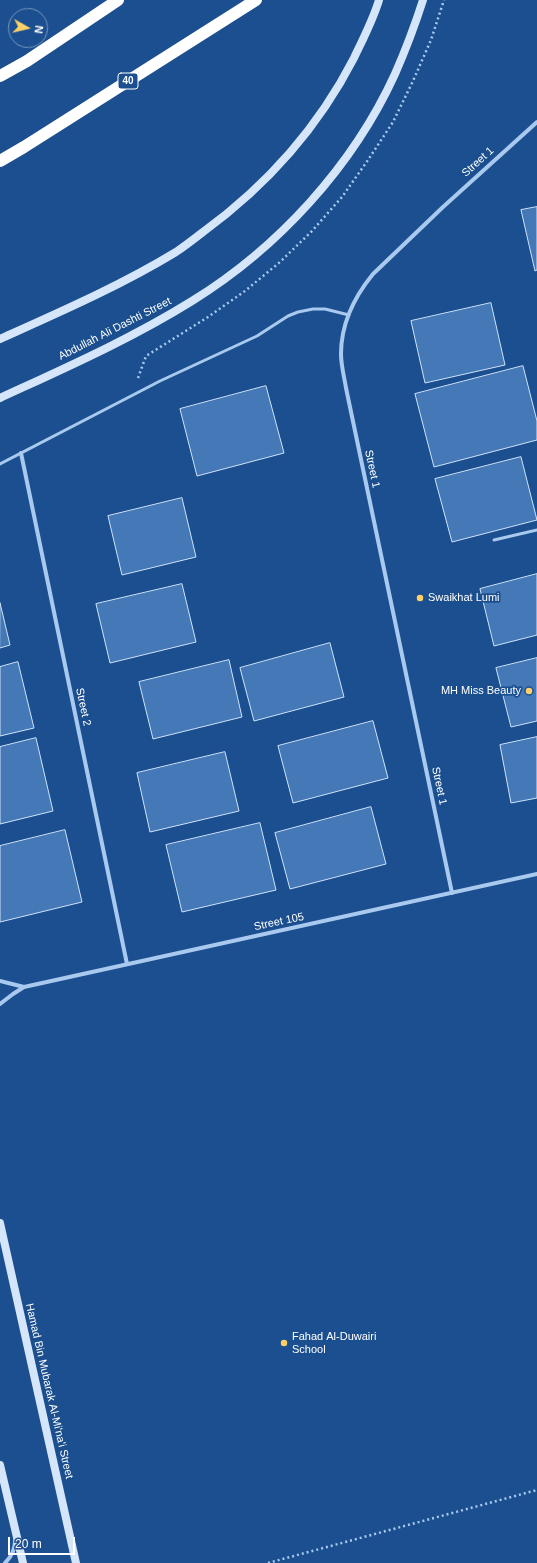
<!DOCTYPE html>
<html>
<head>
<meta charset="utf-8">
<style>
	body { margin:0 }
	#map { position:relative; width:537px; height:1563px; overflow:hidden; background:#1b4f8f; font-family:Arial,sans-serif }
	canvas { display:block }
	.north { position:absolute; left:8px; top:8px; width:40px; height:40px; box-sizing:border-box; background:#1b4f8f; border:1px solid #7695bc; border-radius:50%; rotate:98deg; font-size:11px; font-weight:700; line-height:16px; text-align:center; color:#fff }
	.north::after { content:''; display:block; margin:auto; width:14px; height:18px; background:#ffd166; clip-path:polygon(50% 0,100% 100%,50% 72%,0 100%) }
	.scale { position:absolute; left:8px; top:1537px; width:67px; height:18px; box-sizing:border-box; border:2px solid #fff; border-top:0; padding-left:5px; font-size:12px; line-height:14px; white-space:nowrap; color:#fff; -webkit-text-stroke:3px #1b4f8f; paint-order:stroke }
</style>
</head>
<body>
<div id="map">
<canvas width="537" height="1563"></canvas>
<div class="north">N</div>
<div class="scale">20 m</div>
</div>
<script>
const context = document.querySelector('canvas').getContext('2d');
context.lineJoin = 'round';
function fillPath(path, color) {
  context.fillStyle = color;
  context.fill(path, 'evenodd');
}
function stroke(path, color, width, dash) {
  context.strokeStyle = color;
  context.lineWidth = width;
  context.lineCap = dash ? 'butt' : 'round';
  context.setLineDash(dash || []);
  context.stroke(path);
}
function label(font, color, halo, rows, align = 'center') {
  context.font = font + ' Arial,sans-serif';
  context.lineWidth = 3.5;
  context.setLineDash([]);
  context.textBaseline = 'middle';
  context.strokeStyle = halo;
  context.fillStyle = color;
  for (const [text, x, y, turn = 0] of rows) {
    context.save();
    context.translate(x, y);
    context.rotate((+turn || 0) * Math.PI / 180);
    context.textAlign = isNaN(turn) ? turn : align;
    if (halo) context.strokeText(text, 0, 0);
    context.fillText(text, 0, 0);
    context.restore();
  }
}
const building = new Path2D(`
	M 537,207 L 537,270 L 535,271 L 521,210 Z
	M 491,303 L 505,365 L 425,383 L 411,321 Z
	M 523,366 L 537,421 L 537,440 L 434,467 L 415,394 Z
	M 266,386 L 284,453 L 197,476 L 180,409 Z
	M 521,457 L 537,520 L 452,542 L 435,479 Z
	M 182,498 L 196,557 L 122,575 L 108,516 Z
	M 537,574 L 537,635 L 494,646 L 480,589 Z
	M 182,584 L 196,642 L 110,663 L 96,604 Z
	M 0,603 L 10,645 L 0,648 Z
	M 330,643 L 344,697 L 254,721 L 240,668 Z
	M 537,658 L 537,721 L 511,727 L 496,668 Z
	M 229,660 L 242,717 L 153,739 L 139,682 Z
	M 18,662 L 34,728 L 0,736 L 0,667 Z
	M 373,721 L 388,778 L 293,803 L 278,746 Z
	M 537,737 L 537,798 L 511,803 L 500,745 Z
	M 36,738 L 53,811 L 0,824 L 0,747 Z
	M 225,752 L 239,811 L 150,832 L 137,773 Z
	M 371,807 L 386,864 L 290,889 L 275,833 Z
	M 260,823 L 276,890 L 182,912 L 166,845 Z
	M 65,830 L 82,902 L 0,922 L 0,846 Z`);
fillPath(building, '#4478b7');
stroke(building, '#cfe3fa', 1);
stroke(new Path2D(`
	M 138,378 L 146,356 L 208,317 L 245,291 L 280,262 L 312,231 L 342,197 L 368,160 L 393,122 L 413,81 L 431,40 L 444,0
	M 268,1563 L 537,1490`), '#a9c9ee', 2.5, [2, 3]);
stroke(new Path2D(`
	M 0,464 L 160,381 L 257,336 L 288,316 L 298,312 L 313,309 L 325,309 L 349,315
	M 494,540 L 537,530`), '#a9c9ee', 3);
stroke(new Path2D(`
	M 21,453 L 127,964
	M 452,893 L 346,388 C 344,376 341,365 341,354 C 341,324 355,296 373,274 L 443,207 L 537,122
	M 0,981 L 24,987
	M 0,1004 L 13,994 L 24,987 L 537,874
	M 5,1563 C 11,1557 15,1550 15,1541`), '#a9c9ee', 4);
stroke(new Path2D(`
	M 0,339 C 60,312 120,286 176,252 C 185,246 194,239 203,232 C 266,186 318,128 354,58 C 363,39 373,20 379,0
	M 0,398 C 65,368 131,339 192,301 C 278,248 353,166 395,74 C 406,49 415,25 423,0
	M 0,1223 L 76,1563
	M 0,1465 L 23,1563`), '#d6e6fa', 8);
stroke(new Path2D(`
	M 0,76 L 27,61 L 118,0
	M 0,161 L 24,147 L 256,0`), '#fff', 12);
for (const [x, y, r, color] of [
	[420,598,4,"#ffd166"],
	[529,691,4,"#ffd166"],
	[284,1343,4,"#ffd166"]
]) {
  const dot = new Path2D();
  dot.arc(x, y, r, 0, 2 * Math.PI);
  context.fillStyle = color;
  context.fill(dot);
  stroke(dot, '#1b4f8f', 1.5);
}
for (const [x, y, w] of [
	[128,81,20]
]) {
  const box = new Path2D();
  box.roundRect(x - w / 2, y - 8, w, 16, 3);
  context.fillStyle = '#1b4f8f';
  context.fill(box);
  stroke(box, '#fff', 1);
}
label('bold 10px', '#fff', null, [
	["40",128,81]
]);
label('11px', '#fff', '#1b4f8f', [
	["Street 1",478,162,-42],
	["Abdullah Ali Dashti Street",115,329,-27],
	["Street 1",372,469,78],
	["Street 2",83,707,78],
	["Street 1",439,786,78],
	["Street 105",279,922,-12],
	["Hamad Bin Mubarak Al-Mi'na'i Street",49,1391,77]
]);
label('11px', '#fff', '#1b4f8f', [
	["Swaikhat Lumi",428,598],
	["MH Miss Beauty",521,691,"right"],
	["Fahad Al-Duwairi",292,1337],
	["School",292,1350]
], 'left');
</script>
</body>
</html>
